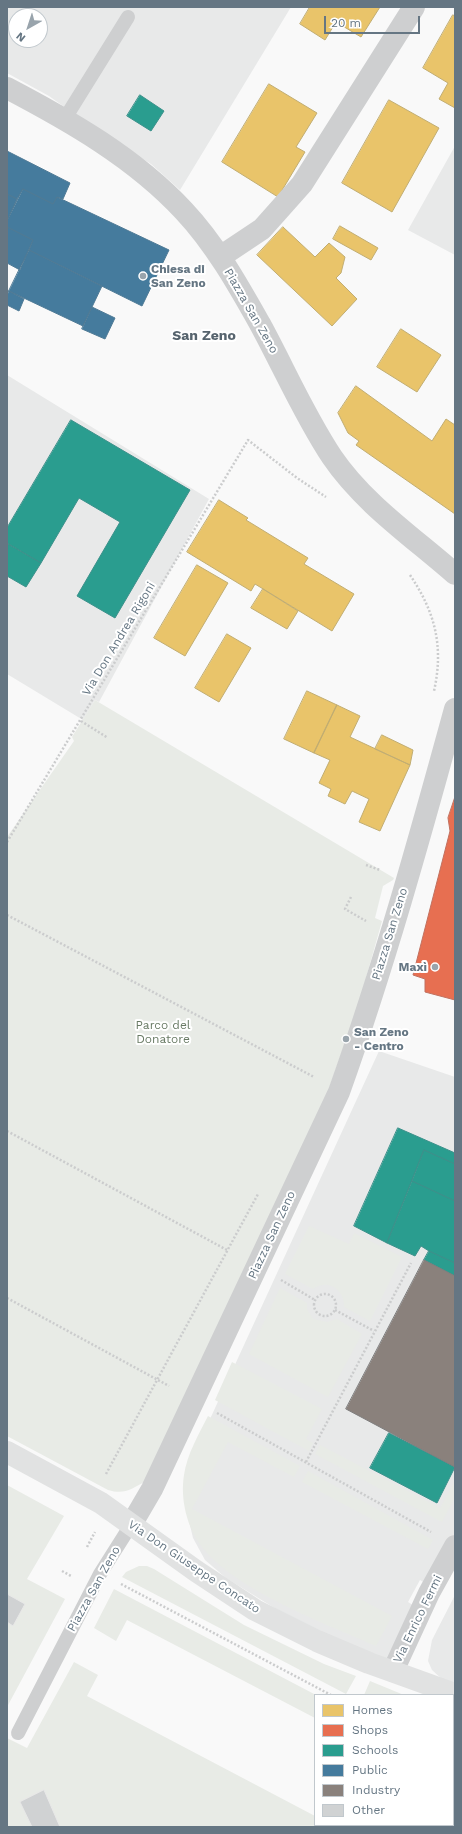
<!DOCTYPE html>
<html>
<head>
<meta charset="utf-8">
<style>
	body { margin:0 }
	#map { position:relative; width:462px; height:1834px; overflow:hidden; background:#f9f9f9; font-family:"Work Sans",sans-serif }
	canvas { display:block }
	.frame { position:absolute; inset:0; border:8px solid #657683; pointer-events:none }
	.legend { position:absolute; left:314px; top:1694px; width:140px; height:132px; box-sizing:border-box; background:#fff; border:1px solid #c1c8cd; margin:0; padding:5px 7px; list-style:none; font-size:12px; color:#657683 }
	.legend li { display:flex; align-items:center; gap:8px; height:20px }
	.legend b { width:20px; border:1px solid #c1c8cd }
	.north { position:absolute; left:8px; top:8px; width:40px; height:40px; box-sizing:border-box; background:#fff; border:1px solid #c1c8cd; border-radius:50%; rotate:219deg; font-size:11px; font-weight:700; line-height:16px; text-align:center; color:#657683 }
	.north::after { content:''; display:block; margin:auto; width:14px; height:18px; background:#99a4ac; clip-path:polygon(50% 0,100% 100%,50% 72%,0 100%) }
	.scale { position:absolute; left:324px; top:16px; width:96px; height:18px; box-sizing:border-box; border:2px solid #657683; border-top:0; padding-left:5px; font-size:12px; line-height:14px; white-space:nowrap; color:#657683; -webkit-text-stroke:3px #fff; paint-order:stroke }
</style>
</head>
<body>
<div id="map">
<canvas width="462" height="1834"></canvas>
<div class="frame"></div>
<ul class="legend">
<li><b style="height:11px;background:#e9c46a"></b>Homes</li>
<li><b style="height:11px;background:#e76f51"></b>Shops</li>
<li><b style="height:11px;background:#2a9d8f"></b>Schools</li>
<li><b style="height:11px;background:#457b9d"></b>Public</li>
<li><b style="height:11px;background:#8a817c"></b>Industry</li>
<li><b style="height:11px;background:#d0d2d3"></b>Other</li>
</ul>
<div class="north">N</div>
<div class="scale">20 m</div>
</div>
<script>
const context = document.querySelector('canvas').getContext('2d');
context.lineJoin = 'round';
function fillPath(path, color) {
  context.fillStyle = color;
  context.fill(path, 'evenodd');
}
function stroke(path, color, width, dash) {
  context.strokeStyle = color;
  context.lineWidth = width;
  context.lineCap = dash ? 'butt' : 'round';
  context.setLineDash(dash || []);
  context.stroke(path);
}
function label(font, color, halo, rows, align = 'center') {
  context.font = font + ' "Work Sans",sans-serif';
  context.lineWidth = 4;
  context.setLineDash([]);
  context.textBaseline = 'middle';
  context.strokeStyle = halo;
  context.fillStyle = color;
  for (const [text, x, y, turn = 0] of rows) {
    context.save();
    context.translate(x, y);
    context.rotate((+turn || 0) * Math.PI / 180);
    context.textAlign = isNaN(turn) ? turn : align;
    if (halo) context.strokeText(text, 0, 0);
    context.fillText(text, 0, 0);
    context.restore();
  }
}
fillPath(new Path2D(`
	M 7,7 L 291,7 L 180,190 L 151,164 L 95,129 L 49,96 L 7,73 ZM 16,16 L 40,16 L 40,40 L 16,40 Z
	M 455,146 L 455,255 L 408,230 Z
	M 7,375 L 209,499 L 99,702 L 95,700 L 83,720 L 7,674 Z
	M 379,1051 L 455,1077 L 455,1535 L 428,1585 L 420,1580 L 408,1602 L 416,1607 L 388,1658 L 384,1660 L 289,1617 L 226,1578 L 205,1560 L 193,1538 L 184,1500 L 185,1479 L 199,1443 Z
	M 455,1595 L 455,1686 L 445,1682 L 432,1670 L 428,1661 L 432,1640 Z`), '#e8e9e9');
fillPath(new Path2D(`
	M 95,700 L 394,878 L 393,880 L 383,886 L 375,918 L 382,921 L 359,1003 L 327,1094 L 146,1481 C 131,1489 125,1495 108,1490 L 7,1436 L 7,837 L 74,741 L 72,737 Z
	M 309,1226 L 349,1244 L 354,1233 L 402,1257 L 370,1321 L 344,1307 C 345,1290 328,1278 313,1289 L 285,1274 Z
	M 280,1288 L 307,1303 L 307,1309 L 313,1319 L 327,1322 L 337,1319 L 362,1334 L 328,1397 L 249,1354 Z
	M 232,1362 L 322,1409 L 306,1439 L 313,1443 L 309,1451 L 215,1400 Z
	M 208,1416 L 300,1466 L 294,1477 L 228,1442 L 192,1509 L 392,1616 L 376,1646 C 326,1624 235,1590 202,1547 C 187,1528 180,1499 184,1475 C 187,1454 199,1434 208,1416 Z
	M 320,1445 L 440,1508 L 455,1481 L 455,1497 L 442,1522 L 315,1454 Z
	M 308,1471 L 433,1540 L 428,1549 L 302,1482 Z
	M 7,1485 L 64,1516 L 27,1579 L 65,1599 L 7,1707 Z
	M 139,1566 L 147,1566 L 154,1569 L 244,1625 L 324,1664 L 356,1676 L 346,1694 L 122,1577 L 126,1572 Z
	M 114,1589 L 316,1695 L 315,1718 L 127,1620 L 116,1641 L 94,1628 Z
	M 74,1662 L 98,1675 L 87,1696 L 315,1816 L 315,1825 L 332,1825 L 336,1827 L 7,1827 L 7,1738 L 27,1748 Z
	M 370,1681 L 404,1695 L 364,1695 Z
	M 453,1713 L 455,1713 L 455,1753 L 453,1752 Z
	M 455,1770 L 455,1816 L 453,1816 L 453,1774 Z`), '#e8ebe6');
const homes = new Path2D(`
	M 310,7 L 380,7 L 361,37 L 336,22 L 325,40 L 300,24 Z
	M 453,15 L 455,16 L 455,108 L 439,99 L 448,83 L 423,68 Z
	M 269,84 L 317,113 L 296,147 L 305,152 L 278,197 L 222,162 Z
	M 389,100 L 439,128 L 392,212 L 342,183 Z
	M 340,226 L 378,248 L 371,260 L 333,239 Z
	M 283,227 L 315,257 L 329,243 L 345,257 L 341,273 L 336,278 L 357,299 L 332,326 L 257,255 Z
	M 401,329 L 441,355 L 417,392 L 377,367 Z
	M 356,386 L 432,441 L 446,419 L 455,425 L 455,514 L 356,445 L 359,441 L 348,433 L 338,413 Z
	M 219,500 L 248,518 L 246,520 L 308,558 L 304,564 L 354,594 L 332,631 L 255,584 L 251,591 L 187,552 Z
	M 197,565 L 228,583 L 185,656 L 154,638 Z
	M 263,589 L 298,611 L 287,629 L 251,608 Z
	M 227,634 L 251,648 L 219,702 L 195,688 Z
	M 307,691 L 337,705 L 314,753 L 284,739 Z
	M 337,705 L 360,716 L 350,737 L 410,765 L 380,831 L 359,822 L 369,799 L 352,791 L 345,804 L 328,796 L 331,789 L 319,783 L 330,760 L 314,753 Z
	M 382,735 L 413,750 L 410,765 L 375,749 Z`);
fillPath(homes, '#e9c46a');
stroke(homes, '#c1ad72', 1);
const shops = new Path2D(`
	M 455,797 L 455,1000 L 425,992 L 425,979 L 413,975 L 450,831 L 448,818 Z`);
fillPath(shops, '#e76f51');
stroke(shops, '#c07160', 1);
const schools = new Path2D(`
	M 140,95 L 164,111 L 151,131 L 127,116 Z
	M 71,420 L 190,490 L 115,618 L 77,596 L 120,522 L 79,498 L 41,563 L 7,543 L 7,528 Z
	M 8,544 L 41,563 L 26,587 L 7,576 Z
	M 398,1128 L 455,1153 L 455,1164 L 424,1150 L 387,1243 L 354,1226 Z
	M 424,1150 L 455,1164 L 455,1201 L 412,1181 Z
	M 412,1181 L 455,1201 L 455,1263 L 429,1251 L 421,1246 L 415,1256 L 387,1243 Z
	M 429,1251 L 455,1263 L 455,1276 L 424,1260 Z
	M 389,1433 L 455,1467 L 437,1503 L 370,1468 Z`);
fillPath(schools, '#2a9d8f');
stroke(schools, '#3c918b', 1);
const public = new Path2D(`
	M 7,151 L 70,183 L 63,199 L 57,197 L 53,204 L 23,189 L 17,199 L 7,194 Z
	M 23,189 L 53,204 L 57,197 L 169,250 L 142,306 L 29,250 L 33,240 L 7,227 L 7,221 Z
	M 7,194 L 17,199 L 7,221 Z
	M 7,227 L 33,240 L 20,270 L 7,263 Z
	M 29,250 L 102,286 L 83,326 L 9,291 Z
	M 9,291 L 24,299 L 19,311 L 7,305 L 7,296 Z
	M 92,307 L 115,318 L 105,339 L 82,329 Z`);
fillPath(public, '#457b9d');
stroke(public, '#4f7a95', 1);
const industry = new Path2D(`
	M 424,1260 L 455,1276 L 455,1467 L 346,1409 Z`);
fillPath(industry, '#8a817c');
stroke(industry, '#7f7e7e', 1);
const building = new Path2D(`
	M 7,1594 L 25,1604 L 13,1626 L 7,1622 Z
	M 44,1790 L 60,1827 L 32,1827 L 20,1802 Z`);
fillPath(building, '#d0d2d3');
stroke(building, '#e8e8e8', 1);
stroke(new Path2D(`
	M 410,575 C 435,612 444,646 434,691
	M 81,721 L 108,738
	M 7,842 L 248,440 L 297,478 L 326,497
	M 366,865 L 380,870
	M 351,897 L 345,909 L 366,921
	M 7,915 L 314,1077
	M 7,1131 L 227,1250
	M 281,1280 L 315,1300
	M314 1305a11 11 0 1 1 22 0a11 11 0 1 1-22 0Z
	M 7,1298 L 169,1386
	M 335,1310 L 374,1331
	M 217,1413 L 431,1532
	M 306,1462 L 411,1263
	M 106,1474 L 258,1194
	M 87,1547 L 95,1532
	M 62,1571 L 71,1576
	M 121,1584 L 331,1695
	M 453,1758 L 453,1760
	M 416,1827 L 417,1825`), '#cbcccd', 2.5, [2, 2]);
stroke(new Path2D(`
	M 64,120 L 128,17
	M 18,1733 L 100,1574 L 131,1525`), '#cecfd0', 14);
stroke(new Path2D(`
	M 7,88 C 70,121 135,158 184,211 C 215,244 238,285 260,324 C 284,368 304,415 332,457 C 364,504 413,537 455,574
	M 220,257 L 262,229 L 302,184 L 414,7
	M 131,1525 L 152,1489 L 339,1092 C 384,966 420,837 455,709
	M 393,1671 L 429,1593 L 455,1546`), '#cecfd0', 22);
stroke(new Path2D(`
	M 7,1452 L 101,1503 L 196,1571 L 255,1610 L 317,1641 L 369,1663 L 455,1694`), '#e1e2e2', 22);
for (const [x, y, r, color] of [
	[143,276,4,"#99a4ac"],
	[435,967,4,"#99a4ac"],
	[346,1039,4,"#99a4ac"]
]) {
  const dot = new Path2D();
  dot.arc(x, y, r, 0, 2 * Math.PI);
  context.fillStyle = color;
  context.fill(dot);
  stroke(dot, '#fff', 1.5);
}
label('bold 12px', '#657683', '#fff', [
	["Chiesa di",151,269],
	["San Zeno",151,283],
	["Maxì",427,967,"right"],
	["San Zeno",354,1032],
	["- Centro",354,1046]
], 'left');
label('12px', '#657683', '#fff', [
	["Piazza San Zeno",251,311,60],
	["Via Don Andrea Rigoni",119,639,-59],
	["Piazza San Zeno",390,934,-73],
	["Piazza San Zeno",272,1235,-65],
	["Via Don Giuseppe Concato",194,1567,34],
	["Piazza San Zeno",94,1589,-61],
	["Via Enrico Fermi",418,1619,-64]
]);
label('12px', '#687a64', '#fff', [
	["Parco del",163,1025],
	["Donatore",163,1039]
]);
label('bold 14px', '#57646e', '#fff', [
	["San Zeno",204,336]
]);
</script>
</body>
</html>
